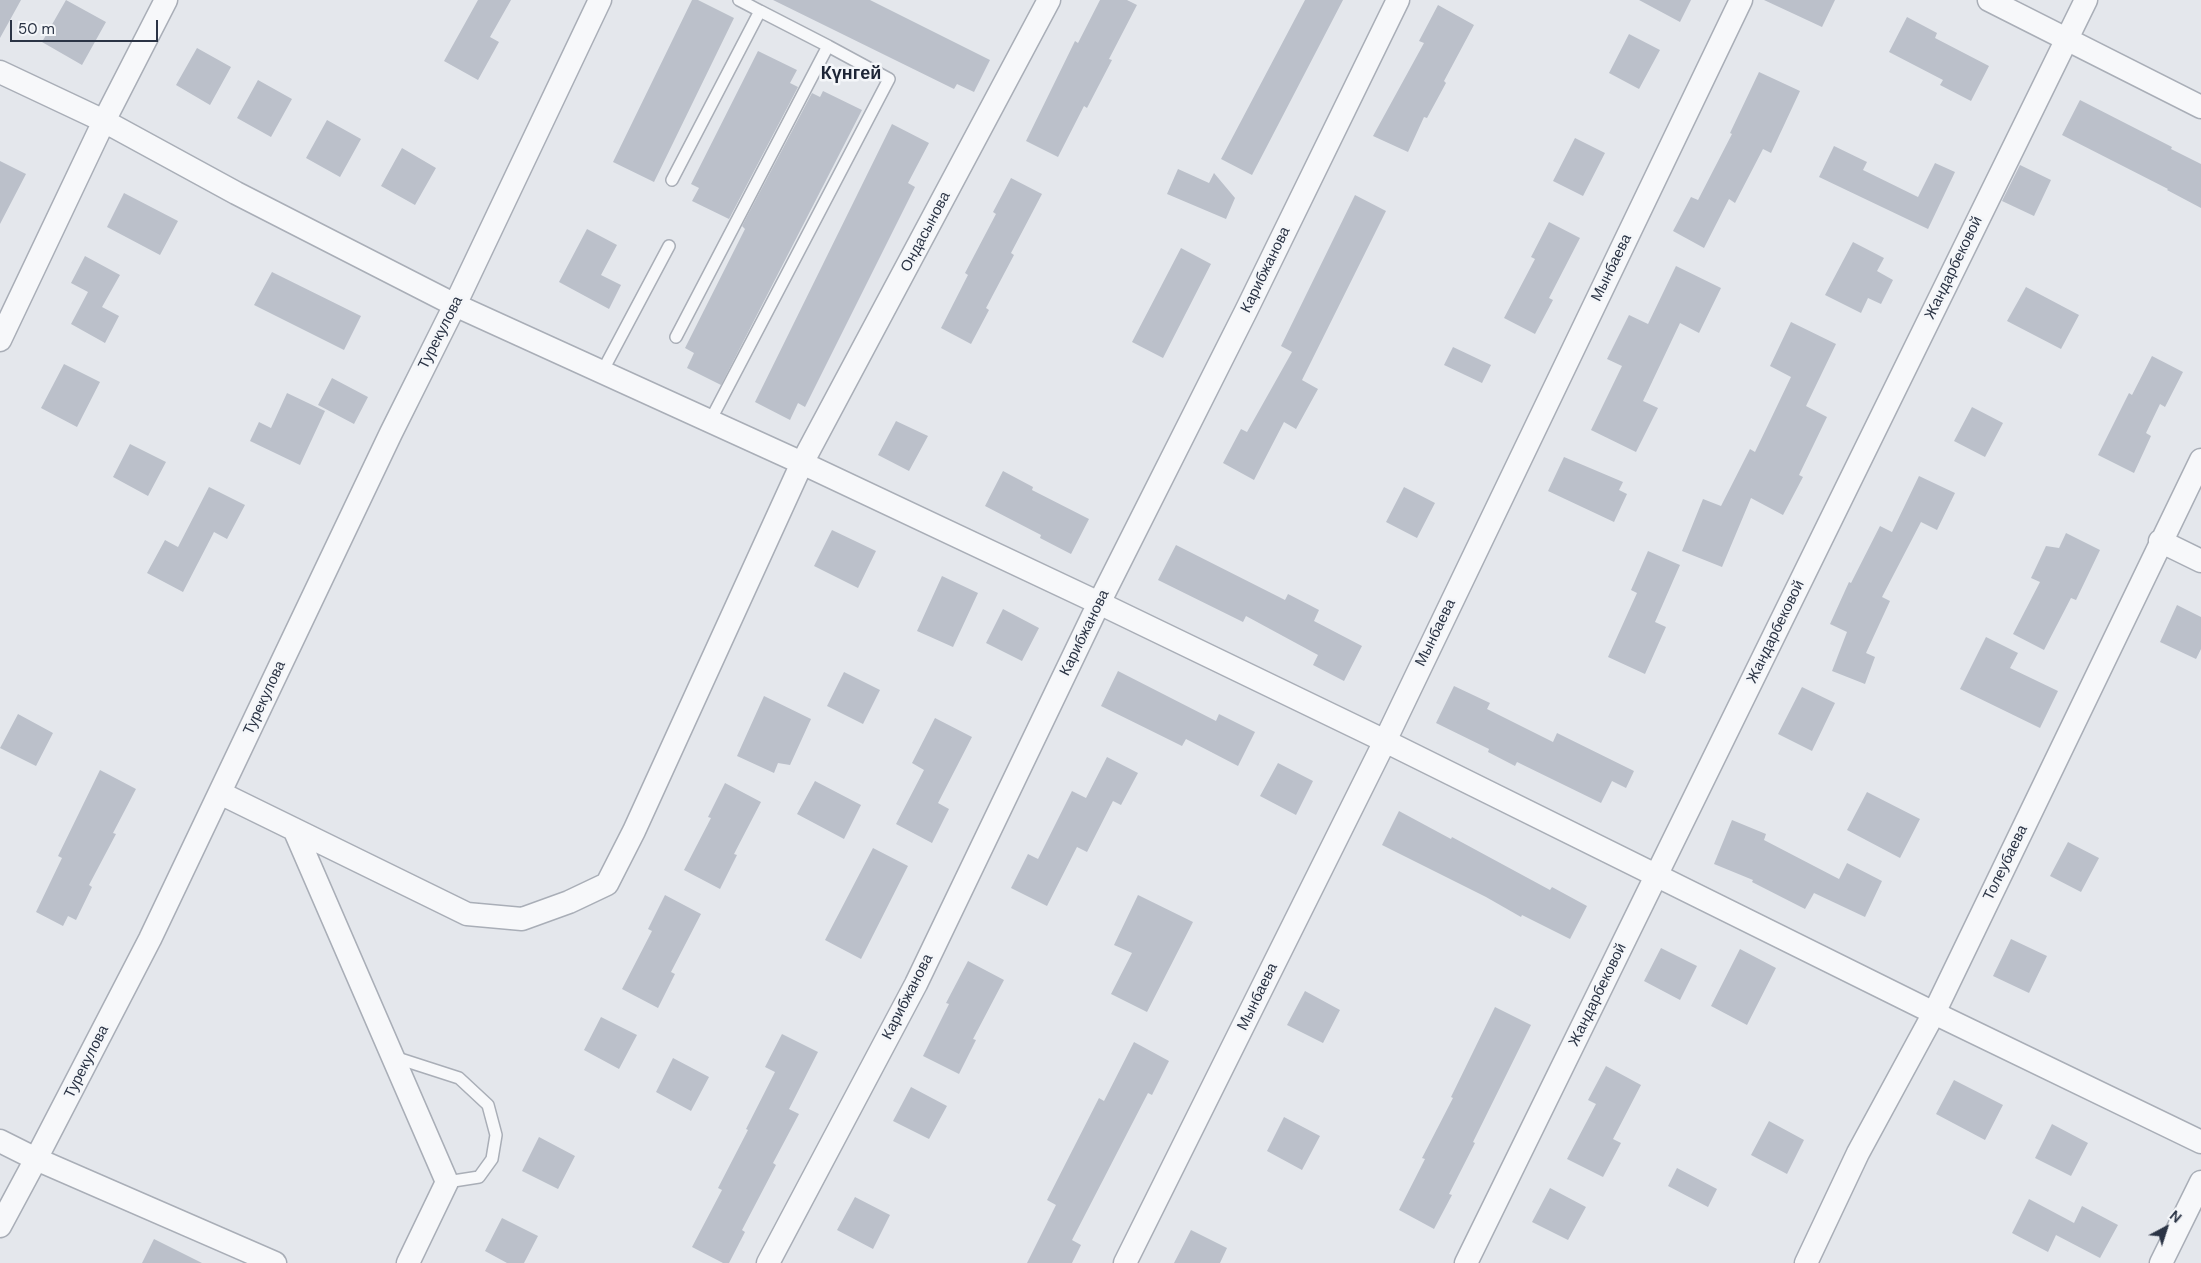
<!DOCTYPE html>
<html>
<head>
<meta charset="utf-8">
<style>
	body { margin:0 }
	#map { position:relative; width:2201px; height:1263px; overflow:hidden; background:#e4e7ec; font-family:"DM Sans",sans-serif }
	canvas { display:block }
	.north { position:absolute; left:2141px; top:1203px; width:50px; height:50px; -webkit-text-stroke:4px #f4f6f9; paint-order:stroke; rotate:40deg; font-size:14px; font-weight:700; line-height:20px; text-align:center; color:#2b3445 }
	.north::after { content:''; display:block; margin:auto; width:18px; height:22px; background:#2b3445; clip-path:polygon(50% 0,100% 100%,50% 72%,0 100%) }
	.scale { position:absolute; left:10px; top:20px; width:148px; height:22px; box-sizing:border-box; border:2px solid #2b3445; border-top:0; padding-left:6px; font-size:15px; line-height:18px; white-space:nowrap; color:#2b3445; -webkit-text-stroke:4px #f4f6f9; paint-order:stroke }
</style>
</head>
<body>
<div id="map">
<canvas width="2201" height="1263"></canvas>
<div class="north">N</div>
<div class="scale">50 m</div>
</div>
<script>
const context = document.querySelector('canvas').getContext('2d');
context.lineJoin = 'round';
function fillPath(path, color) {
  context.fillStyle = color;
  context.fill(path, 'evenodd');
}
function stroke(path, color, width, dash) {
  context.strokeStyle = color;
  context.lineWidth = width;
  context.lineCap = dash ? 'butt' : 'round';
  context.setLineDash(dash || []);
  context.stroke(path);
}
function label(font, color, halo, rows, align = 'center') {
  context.font = font + ' "DM Sans",sans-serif';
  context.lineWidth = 5;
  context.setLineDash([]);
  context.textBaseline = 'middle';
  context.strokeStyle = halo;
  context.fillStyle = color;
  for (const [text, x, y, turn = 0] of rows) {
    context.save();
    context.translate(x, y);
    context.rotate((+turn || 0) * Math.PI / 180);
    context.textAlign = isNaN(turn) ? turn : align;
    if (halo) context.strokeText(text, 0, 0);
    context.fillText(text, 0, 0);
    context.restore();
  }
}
fillPath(new Path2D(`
	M 0,0 L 21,0 L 0,38 Z
	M 66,0 L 106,22 L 82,65 L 42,42 Z
	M 478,0 L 511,0 L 490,37 L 499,42 L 478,80 L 444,61 Z
	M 692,0 L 698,0 L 734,18 L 654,182 L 613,162 Z
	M 773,0 L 870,0 L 990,60 L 974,92 L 957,84 L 954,89 Z
	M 1100,0 L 1127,0 L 1137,5 L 1109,59 L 1112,60 L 1087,108 L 1084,106 L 1058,157 L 1026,141 L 1075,41 L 1078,43 Z
	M 1305,0 L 1343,0 L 1252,175 L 1221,159 Z
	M 1639,0 L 1691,0 L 1680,22 Z
	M 1764,0 L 1835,0 L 1822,27 Z
	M 1438,5 L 1474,25 L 1444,81 L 1446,83 L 1427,118 L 1424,117 L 1408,152 L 1373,136 L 1424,43 L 1419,41 Z
	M 1907,17 L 1937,33 L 1935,38 L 1989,66 L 1971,101 L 1940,85 L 1943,80 L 1889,52 Z
	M 1629,34 L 1660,50 L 1639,89 L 1609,73 Z
	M 197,48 L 231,67 L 210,105 L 176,85 Z
	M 758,51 L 797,70 L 790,83 L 798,87 L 729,219 L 692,201 L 699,188 L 691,184 Z
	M 1759,72 L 1800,91 L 1771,153 L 1763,149 L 1735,203 L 1729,199 L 1704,248 L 1673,231 L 1691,197 L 1698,200 L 1732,134 L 1730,133 Z
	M 258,80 L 292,99 L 271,137 L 237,118 Z
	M 823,91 L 862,110 L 721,385 L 687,368 L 694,353 L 685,348 L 745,229 L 742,226 L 812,93 L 820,97 Z
	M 2080,100 L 2172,147 L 2171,149 L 2201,164 L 2201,208 L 2167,190 L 2168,189 L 2062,135 Z
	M 327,120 L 361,139 L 340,177 L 306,158 Z
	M 892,124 L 929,143 L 908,183 L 915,187 L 805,407 L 798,403 L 790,420 L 755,402 Z
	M 1575,138 L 1605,153 L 1583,196 L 1553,181 Z
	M 1834,146 L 1867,162 L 1863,170 L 1918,197 L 1935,163 L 1955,172 L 1928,229 L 1819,177 Z
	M 402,148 L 436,168 L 415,205 L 381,186 Z
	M 0,161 L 26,174 L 0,224 Z
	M 2020,165 L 2051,180 L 2034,216 L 2002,201 Z
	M 1178,169 L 1209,183 L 1214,173 L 1235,198 L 1226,219 L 1167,194 Z
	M 1011,178 L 1042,194 L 1011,253 L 1014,255 L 986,308 L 989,310 L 971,344 L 941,328 L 968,275 L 965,273 L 996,214 L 993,212 Z
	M 124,193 L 178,221 L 160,255 L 107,227 Z
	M 1355,195 L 1386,211 L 1302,380 L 1318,389 L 1296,429 L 1284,422 L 1254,480 L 1223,463 L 1241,429 L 1247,432 L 1292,352 L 1281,346 Z
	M 1549,222 L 1580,238 L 1549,298 L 1553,300 L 1535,334 L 1504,318 L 1535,259 L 1531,257 Z
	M 587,229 L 617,245 L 601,275 L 621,285 L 609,309 L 559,282 Z
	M 1853,242 L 1884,258 L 1877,271 L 1893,280 L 1881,304 L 1868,298 L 1861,313 L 1825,295 Z
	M 1181,248 L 1211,264 L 1163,358 L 1132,342 Z
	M 85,256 L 120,275 L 102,307 L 119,316 L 105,343 L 71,324 L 88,292 L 71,283 Z
	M 1676,266 L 1721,288 L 1699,333 L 1680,323 L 1643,401 L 1658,408 L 1636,452 L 1591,430 L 1622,366 L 1607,359 L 1629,315 L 1648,324 Z
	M 272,272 L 361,316 L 344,350 L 254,305 Z
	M 2026,287 L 2079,315 L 2061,349 L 2007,321 Z
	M 1791,322 L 1836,344 L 1806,406 L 1827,417 L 1799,475 L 1803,477 L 1783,515 L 1751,498 L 1722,567 L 1682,551 L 1703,499 L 1721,506 L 1750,449 L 1755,452 L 1791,377 L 1770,366 Z
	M 1453,347 L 1491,365 L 1482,383 L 1444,365 Z
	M 2152,356 L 2183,372 L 2165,407 L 2160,404 L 2146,433 L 2151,436 L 2134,473 L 2098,455 L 2129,393 L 2132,395 Z
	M 64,364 L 100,382 L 77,427 L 41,408 Z
	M 332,378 L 368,397 L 354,424 L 318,405 Z
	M 287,393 L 325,411 L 300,465 L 250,441 L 259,422 L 271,428 Z
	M 1972,407 L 2003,423 L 1985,457 L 1954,441 Z
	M 896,421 L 928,436 L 909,471 L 878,455 Z
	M 130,444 L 166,462 L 148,496 L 113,477 Z
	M 1564,457 L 1623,482 L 1619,490 L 1627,494 L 1614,522 L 1548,491 Z
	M 1003,471 L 1033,487 L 1032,490 L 1089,519 L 1071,554 L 1040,538 L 1041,535 L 985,506 Z
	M 1919,476 L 1955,493 L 1937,530 L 1921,522 L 1882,597 L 1890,601 L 1866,653 L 1875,657 L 1865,684 L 1832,671 L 1847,632 L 1830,624 L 1849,582 L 1851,583 L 1880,526 L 1892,532 Z
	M 209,487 L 245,505 L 227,539 L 214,532 L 183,592 L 147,573 L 165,540 L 178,547 Z
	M 1404,487 L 1435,503 L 1417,538 L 1386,522 Z
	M 832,530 L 876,551 L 858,588 L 814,566 Z
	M 2066,533 L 2100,550 L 2076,600 L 2071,598 L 2044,650 L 2013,634 L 2040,582 L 2031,578 L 2046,546 L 2059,548 Z
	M 1176,545 L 1285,600 L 1288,594 L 1319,610 L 1314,621 L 1362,646 L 1344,681 L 1313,665 L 1318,655 L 1246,616 L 1243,622 L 1158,580 Z
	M 1648,551 L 1680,565 L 1655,622 L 1666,627 L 1645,674 L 1608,657 L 1637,593 L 1631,590 Z
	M 942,576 L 978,593 L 953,647 L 917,631 Z
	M 2177,605 L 2201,617 L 2201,649 L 2196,659 L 2160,642 Z
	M 1003,609 L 1039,628 L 1022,661 L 986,643 Z
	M 1986,637 L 2018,653 L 2010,668 L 2058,691 L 2040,728 L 1960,689 Z
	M 1118,671 L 1216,721 L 1219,714 L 1255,732 L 1238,766 L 1186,739 L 1182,746 L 1101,706 Z
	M 844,672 L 880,690 L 863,724 L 827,706 Z
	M 1454,686 L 1490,703 L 1487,709 L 1553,742 L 1557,733 L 1634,771 L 1626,788 L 1612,781 L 1601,803 L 1517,762 L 1515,766 L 1488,752 L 1489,749 L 1436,723 Z
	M 1802,687 L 1835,703 L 1812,751 L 1778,734 Z
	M 764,696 L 811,719 L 790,765 L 778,763 L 774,773 L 737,756 Z
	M 18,714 L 53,733 L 36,766 L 0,748 Z
	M 935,718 L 972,737 L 938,803 L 949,809 L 932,843 L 896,824 L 924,770 L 912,763 Z
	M 1107,757 L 1138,773 L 1121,805 L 1113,801 L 1087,852 L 1077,847 L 1047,906 L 1011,888 L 1028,854 L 1038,859 L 1072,791 L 1086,798 Z
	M 1278,763 L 1313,781 L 1296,815 L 1260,796 Z
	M 100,770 L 136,789 L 113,833 L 116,834 L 89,885 L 92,887 L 76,920 L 68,916 L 63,926 L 36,912 L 62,858 L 58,856 Z
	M 815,781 L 861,805 L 844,839 L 797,814 Z
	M 725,783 L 761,802 L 734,854 L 737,855 L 720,889 L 684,870 L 711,818 L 708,817 Z
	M 1867,792 L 1920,819 L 1900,858 L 1847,830 Z
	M 1399,811 L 1451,839 L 1452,837 L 1550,890 L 1552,887 L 1587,906 L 1570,939 L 1522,915 L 1521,917 L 1486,897 L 1382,845 Z
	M 1732,820 L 1766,834 L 1764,840 L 1839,879 L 1847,863 L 1882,881 L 1865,917 L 1814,893 L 1805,909 L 1752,882 L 1753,880 L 1714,864 Z
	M 2068,842 L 2099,858 L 2081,892 L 2050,876 Z
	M 873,848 L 908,866 L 861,959 L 825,940 Z
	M 665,895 L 701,914 L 671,972 L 675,974 L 658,1008 L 622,989 L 652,931 L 648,929 Z
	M 1138,895 L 1193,922 L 1147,1012 L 1111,994 L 1132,953 L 1114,945 Z
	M 2011,939 L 2047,956 L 2029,993 L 1993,976 Z
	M 1661,948 L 1697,966 L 1680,1000 L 1644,981 Z
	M 1740,949 L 1776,968 L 1747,1025 L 1711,1006 Z
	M 968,961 L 1004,980 L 973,1039 L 976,1040 L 959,1074 L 923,1056 L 949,1004 L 946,1003 Z
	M 1305,991 L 1340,1010 L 1323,1043 L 1287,1025 Z
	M 1495,1007 L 1531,1025 L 1473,1142 L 1475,1143 L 1449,1194 L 1452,1195 L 1434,1229 L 1399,1210 L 1425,1159 L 1422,1158 L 1453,1098 L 1451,1097 Z
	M 601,1017 L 637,1035 L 619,1069 L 584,1050 Z
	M 782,1034 L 818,1052 L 789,1109 L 799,1114 L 773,1163 L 776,1165 L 742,1230 L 745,1232 L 729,1263 L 723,1263 L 692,1247 L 722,1190 L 718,1188 L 748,1130 L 746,1129 L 775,1072 L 765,1067 Z
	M 1134,1042 L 1169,1061 L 1152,1095 L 1148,1093 L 1072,1240 L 1081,1245 L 1072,1263 L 1027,1263 L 1056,1205 L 1047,1200 L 1099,1098 L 1104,1101 Z
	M 673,1058 L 709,1077 L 691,1111 L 656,1092 Z
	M 1606,1066 L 1641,1085 L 1613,1139 L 1621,1143 L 1603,1177 L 1567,1159 L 1596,1104 L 1588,1100 Z
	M 1954,1080 L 2003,1105 L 1985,1140 L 1936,1114 Z
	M 911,1087 L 947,1106 L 929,1139 L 893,1121 Z
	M 1284,1117 L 1320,1136 L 1302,1170 L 1267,1151 Z
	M 1769,1121 L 1804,1140 L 1787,1174 L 1751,1155 Z
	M 2052,1124 L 2088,1143 L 2071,1176 L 2035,1158 Z
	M 539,1137 L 575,1156 L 558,1189 L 522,1171 Z
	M 1677,1168 L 1717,1189 L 1708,1207 L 1668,1186 Z
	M 1550,1188 L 1586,1207 L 1568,1240 L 1532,1222 Z
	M 855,1197 L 890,1215 L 873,1249 L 837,1230 Z
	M 2029,1199 L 2074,1223 L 2082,1206 L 2118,1225 L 2100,1258 L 2056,1235 L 2048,1252 L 2012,1233 Z
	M 502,1218 L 538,1236 L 524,1263 L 507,1263 L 485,1251 Z
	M 1191,1230 L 1227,1248 L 1220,1263 L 1174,1263 Z
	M 154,1239 L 202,1263 L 142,1263 Z`), '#bbc0ca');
const lane = new Path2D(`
	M 672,180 L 760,11 L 739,0
	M 676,337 L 828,46 L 760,11
	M 602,372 L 669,246
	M 710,421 L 889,79 L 828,46
	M 394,1057 L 459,1078 L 488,1105 L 496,1135 L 492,1159 L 479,1177 L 447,1182`);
const street = new Path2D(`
	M 1989,0 L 2201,107
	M 0,72 L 104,121 L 236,193 L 455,305 L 802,463 L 1099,603 L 1385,741 L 1934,1013 L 2201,1142
	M 0,340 L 104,121 L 166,0
	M 2160,541 L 2201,561
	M 220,793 L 467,914 L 522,919 L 569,902 L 607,884 L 634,831 L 802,463 L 1049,0
	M 294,829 L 447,1182 L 408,1263
	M 0,1141 L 36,1159 L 0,1226
	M 275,1263 L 36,1159 L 150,939 L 391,433 L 455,305 L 600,0
	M 768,1263 L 916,984 L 1099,603 L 1246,311 L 1398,0
	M 1125,1263 L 1385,741 L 1741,0
	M 1466,1263 L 2086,0
	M 1806,1263 L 1858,1153 L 1934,1013 L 2201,460
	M 2161,1263 L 2201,1182`);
stroke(lane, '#a9aeb7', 14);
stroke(street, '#a9aeb7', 25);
stroke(lane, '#f7f8fa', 11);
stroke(street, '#f7f8fa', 22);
label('15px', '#2b3445', '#f4f6f9', [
	["Ондасынова",926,232,-62],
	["Мынбаева",1612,268,-64],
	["Жандарбековой",1954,268,-64],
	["Карибжанова",1266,270,-64],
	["Турекулова",441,333,-63],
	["Жандарбековой",1776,632,-64],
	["Карибжанова",1085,633,-64],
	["Мынбаева",1436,633,-64],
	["Турекулова",265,698,-65],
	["Толеубаева",2006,863,-64],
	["Жандарбековой",1598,995,-64],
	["Карибжанова",908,997,-63],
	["Мынбаева",1258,997,-64],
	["Турекулова",87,1062,-63]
]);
label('bold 18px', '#1d2536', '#f4f6f9', [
	["Күнгей",851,74]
]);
</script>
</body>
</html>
